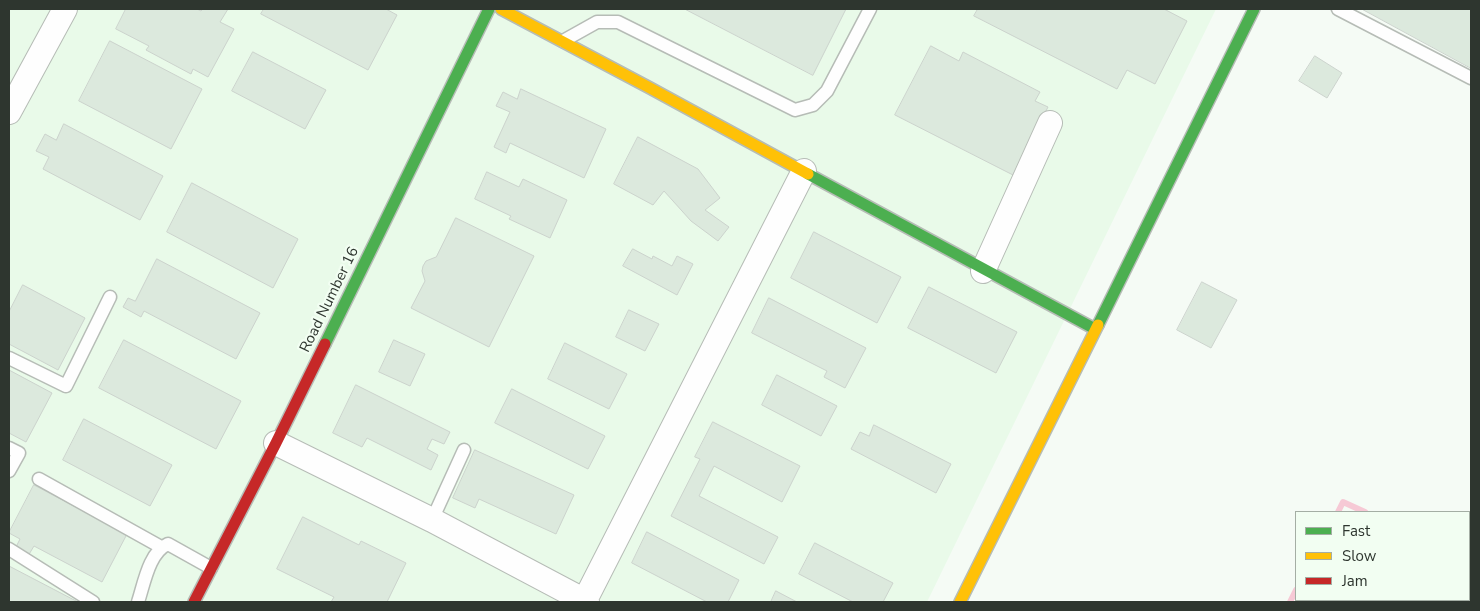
<!DOCTYPE html>
<html>
<head>
<meta charset="utf-8">
<style>
	body { margin:0 }
	#map { position:relative; width:1480px; height:611px; overflow:hidden; background:#f5fbf5; font-family:"Nunito Sans",sans-serif }
	canvas { display:block }
	.frame { position:absolute; inset:0; border:10px solid #2e362f; pointer-events:none }
	.legend { position:absolute; left:1295px; top:511px; width:175px; height:90px; box-sizing:border-box; background:#f2fef2; border:1px solid #a4aea4; margin:0; padding:6px 9px; list-style:none; font-size:15px; color:#2e362f }
	.legend li { display:flex; align-items:center; gap:10px; height:25px }
	.legend b { width:25px; border:1px solid #a4aea4 }
</style>
</head>
<body>
<div id="map">
<canvas width="1480" height="611"></canvas>
<div class="frame"></div>
<ul class="legend">
<li><b style="height:6px;background:#4caf50"></b>Fast</li>
<li><b style="height:6px;background:#ffc107"></b>Slow</li>
<li><b style="height:6px;background:#c62828"></b>Jam</li>
</ul>
</div>
<script>
const context = document.querySelector('canvas').getContext('2d');
context.lineJoin = 'round';
function fillPath(path, color) {
  context.fillStyle = color;
  context.fill(path, 'evenodd');
}
function stroke(path, color, width, dash) {
  context.strokeStyle = color;
  context.lineWidth = width;
  context.lineCap = dash ? 'butt' : 'round';
  context.setLineDash(dash || []);
  context.stroke(path);
}
function label(font, color, halo, rows, align = 'center') {
  context.font = font + ' "Nunito Sans",sans-serif';
  context.lineWidth = 4.5;
  context.setLineDash([]);
  context.textBaseline = 'middle';
  context.strokeStyle = halo;
  context.fillStyle = color;
  for (const [text, x, y, turn = 0] of rows) {
    context.save();
    context.translate(x, y);
    context.rotate((+turn || 0) * Math.PI / 180);
    context.textAlign = isNaN(turn) ? turn : align;
    if (halo) context.strokeText(text, 0, 0);
    context.fillText(text, 0, 0);
    context.restore();
  }
}
fillPath(new Path2D(`
	M 9,9 L 1216,9 L 927,602 L 9,602 Z`), '#e9fae9');
stroke(new Path2D(`
	M 1338,512 L 1343,502 L 1365,512
	M 1469,558 L 1471,560
	M 1290,602 L 1296,590`), '#f6c9d5', 6);
const building = new Path2D(`
	M 126,9 L 197,9 L 201,11 L 203,9 L 228,9 L 220,22 L 234,29 L 208,77 L 193,69 L 191,74 L 146,50 L 149,46 L 116,29 Z
	M 264,9 L 386,9 L 397,15 L 368,70 L 261,14 Z
	M 685,9 L 846,9 L 813,75 Z
	M 978,9 L 1164,9 L 1187,21 L 1155,84 L 1127,70 L 1117,89 L 974,16 Z
	M 1362,9 L 1471,9 L 1471,68 Z
	M 110,41 L 202,89 L 171,149 L 79,101 Z
	M 931,46 L 959,61 L 963,52 L 1040,92 L 1035,101 L 1048,107 L 1013,175 L 895,115 Z
	M 253,52 L 326,90 L 305,129 L 232,91 Z
	M 1315,56 L 1342,73 L 1327,98 L 1299,81 Z
	M 521,89 L 606,129 L 584,178 L 510,143 L 506,153 L 494,147 L 510,112 L 496,106 L 503,92 L 517,99 Z
	M 64,124 L 163,176 L 140,220 L 43,169 L 49,157 L 36,151 L 45,134 L 56,140 Z
	M 638,137 L 698,169 L 720,198 L 705,210 L 729,227 L 718,241 L 691,221 L 664,191 L 653,205 L 614,184 Z
	M 487,172 L 519,187 L 523,179 L 567,200 L 550,238 L 509,219 L 511,216 L 475,199 Z
	M 192,183 L 298,239 L 273,288 L 167,232 Z
	M 456,218 L 534,256 L 489,347 L 411,308 L 425,281 L 422,271 L 423,266 L 426,261 L 436,257 Z
	M 814,232 L 901,277 L 877,323 L 791,278 Z
	M 633,249 L 652,259 L 653,256 L 672,266 L 677,256 L 693,264 L 677,295 L 623,266 Z
	M 157,259 L 260,313 L 236,359 L 144,311 L 141,317 L 123,307 L 128,298 L 135,301 Z
	M 1202,282 L 1237,300 L 1211,348 L 1177,330 Z
	M 23,285 L 85,318 L 58,370 L 9,344 L 9,312 Z
	M 929,287 L 1017,332 L 996,373 L 908,328 Z
	M 769,298 L 866,348 L 845,388 L 824,377 L 827,371 L 752,333 Z
	M 629,310 L 659,324 L 645,351 L 616,337 Z
	M 124,340 L 241,401 L 216,449 L 99,388 Z
	M 394,340 L 425,354 L 410,386 L 379,372 Z
	M 565,343 L 627,374 L 609,409 L 548,379 Z
	M 9,370 L 52,393 L 26,442 L 9,433 Z
	M 777,375 L 837,406 L 821,436 L 762,405 Z
	M 356,385 L 450,432 L 444,444 L 432,439 L 427,449 L 438,455 L 431,470 L 367,438 L 362,447 L 333,433 Z
	M 512,389 L 605,436 L 588,469 L 495,423 Z
	M 84,419 L 172,465 L 150,506 L 63,460 Z
	M 713,422 L 800,466 L 782,502 L 714,466 L 699,496 L 778,537 L 764,564 L 671,516 L 700,459 L 695,457 Z
	M 874,425 L 951,464 L 936,493 L 851,449 L 860,432 L 869,436 Z
	M 475,450 L 574,495 L 556,534 L 479,499 L 475,508 L 453,498 Z
	M 34,485 L 127,534 L 102,582 L 34,546 L 28,556 L 15,549 L 20,539 L 9,533 Z
	M 303,517 L 359,545 L 361,541 L 406,563 L 387,602 L 331,602 L 334,597 L 277,569 Z
	M 647,532 L 739,580 L 728,602 L 707,602 L 632,563 Z
	M 815,543 L 893,583 L 883,602 L 853,602 L 799,574 Z
	M 9,566 L 78,602 L 9,602 Z
	M 776,591 L 797,602 L 771,602 Z`);
fillPath(building, '#dce9dd');
stroke(building, '#ccd3cd', 1);
const lane = new Path2D(`
	M 1338,9 L 1471,78
	M 563,41 L 597,22 L 618,22 L 795,110 L 813,105 L 827,91 L 870,9
	M 9,358 L 66,386 L 110,297
	M 9,448 L 19,453 L 9,471
	M 39,479 L 161,547
	M 432,520 L 464,450
	M 9,549 L 93,602
	M 138,602 C 144,584 149,552 168,544 L 211,568`);
const street = new Path2D(`
	M 9,112 L 65,9
	M 983,271 L 1050,123
	M 276,443 L 432,520 L 587,602
	M 584,602 L 804,171`);
const fast = new Path2D(`
	M 808,174 L 1095,329
	M 1098,325 L 1254,9
	M 325,344 L 489,9`);
const slow = new Path2D(`
	M 501,9 L 650,88 L 808,174
	M 960,602 L 1098,325`);
const jam = new Path2D(`
	M 194,602 L 276,443 L 325,344`);
stroke(lane, '#b6bcb6', 15);
stroke(street, '#b6bcb6', 26);
stroke(fast, '#b6bcb6', 14);
stroke(slow, '#b6bcb6', 14);
stroke(jam, '#b6bcb6', 14);
stroke(lane, '#fefefe', 12);
stroke(street, '#fefefe', 24);
stroke(fast, '#4caf50', 11);
stroke(slow, '#ffc107', 11);
stroke(jam, '#c62828', 11);
label('15px', '#2e362f', '#f2fef2', [
	["Road Number 16",330,300,-64]
]);
</script>
</body>
</html>
